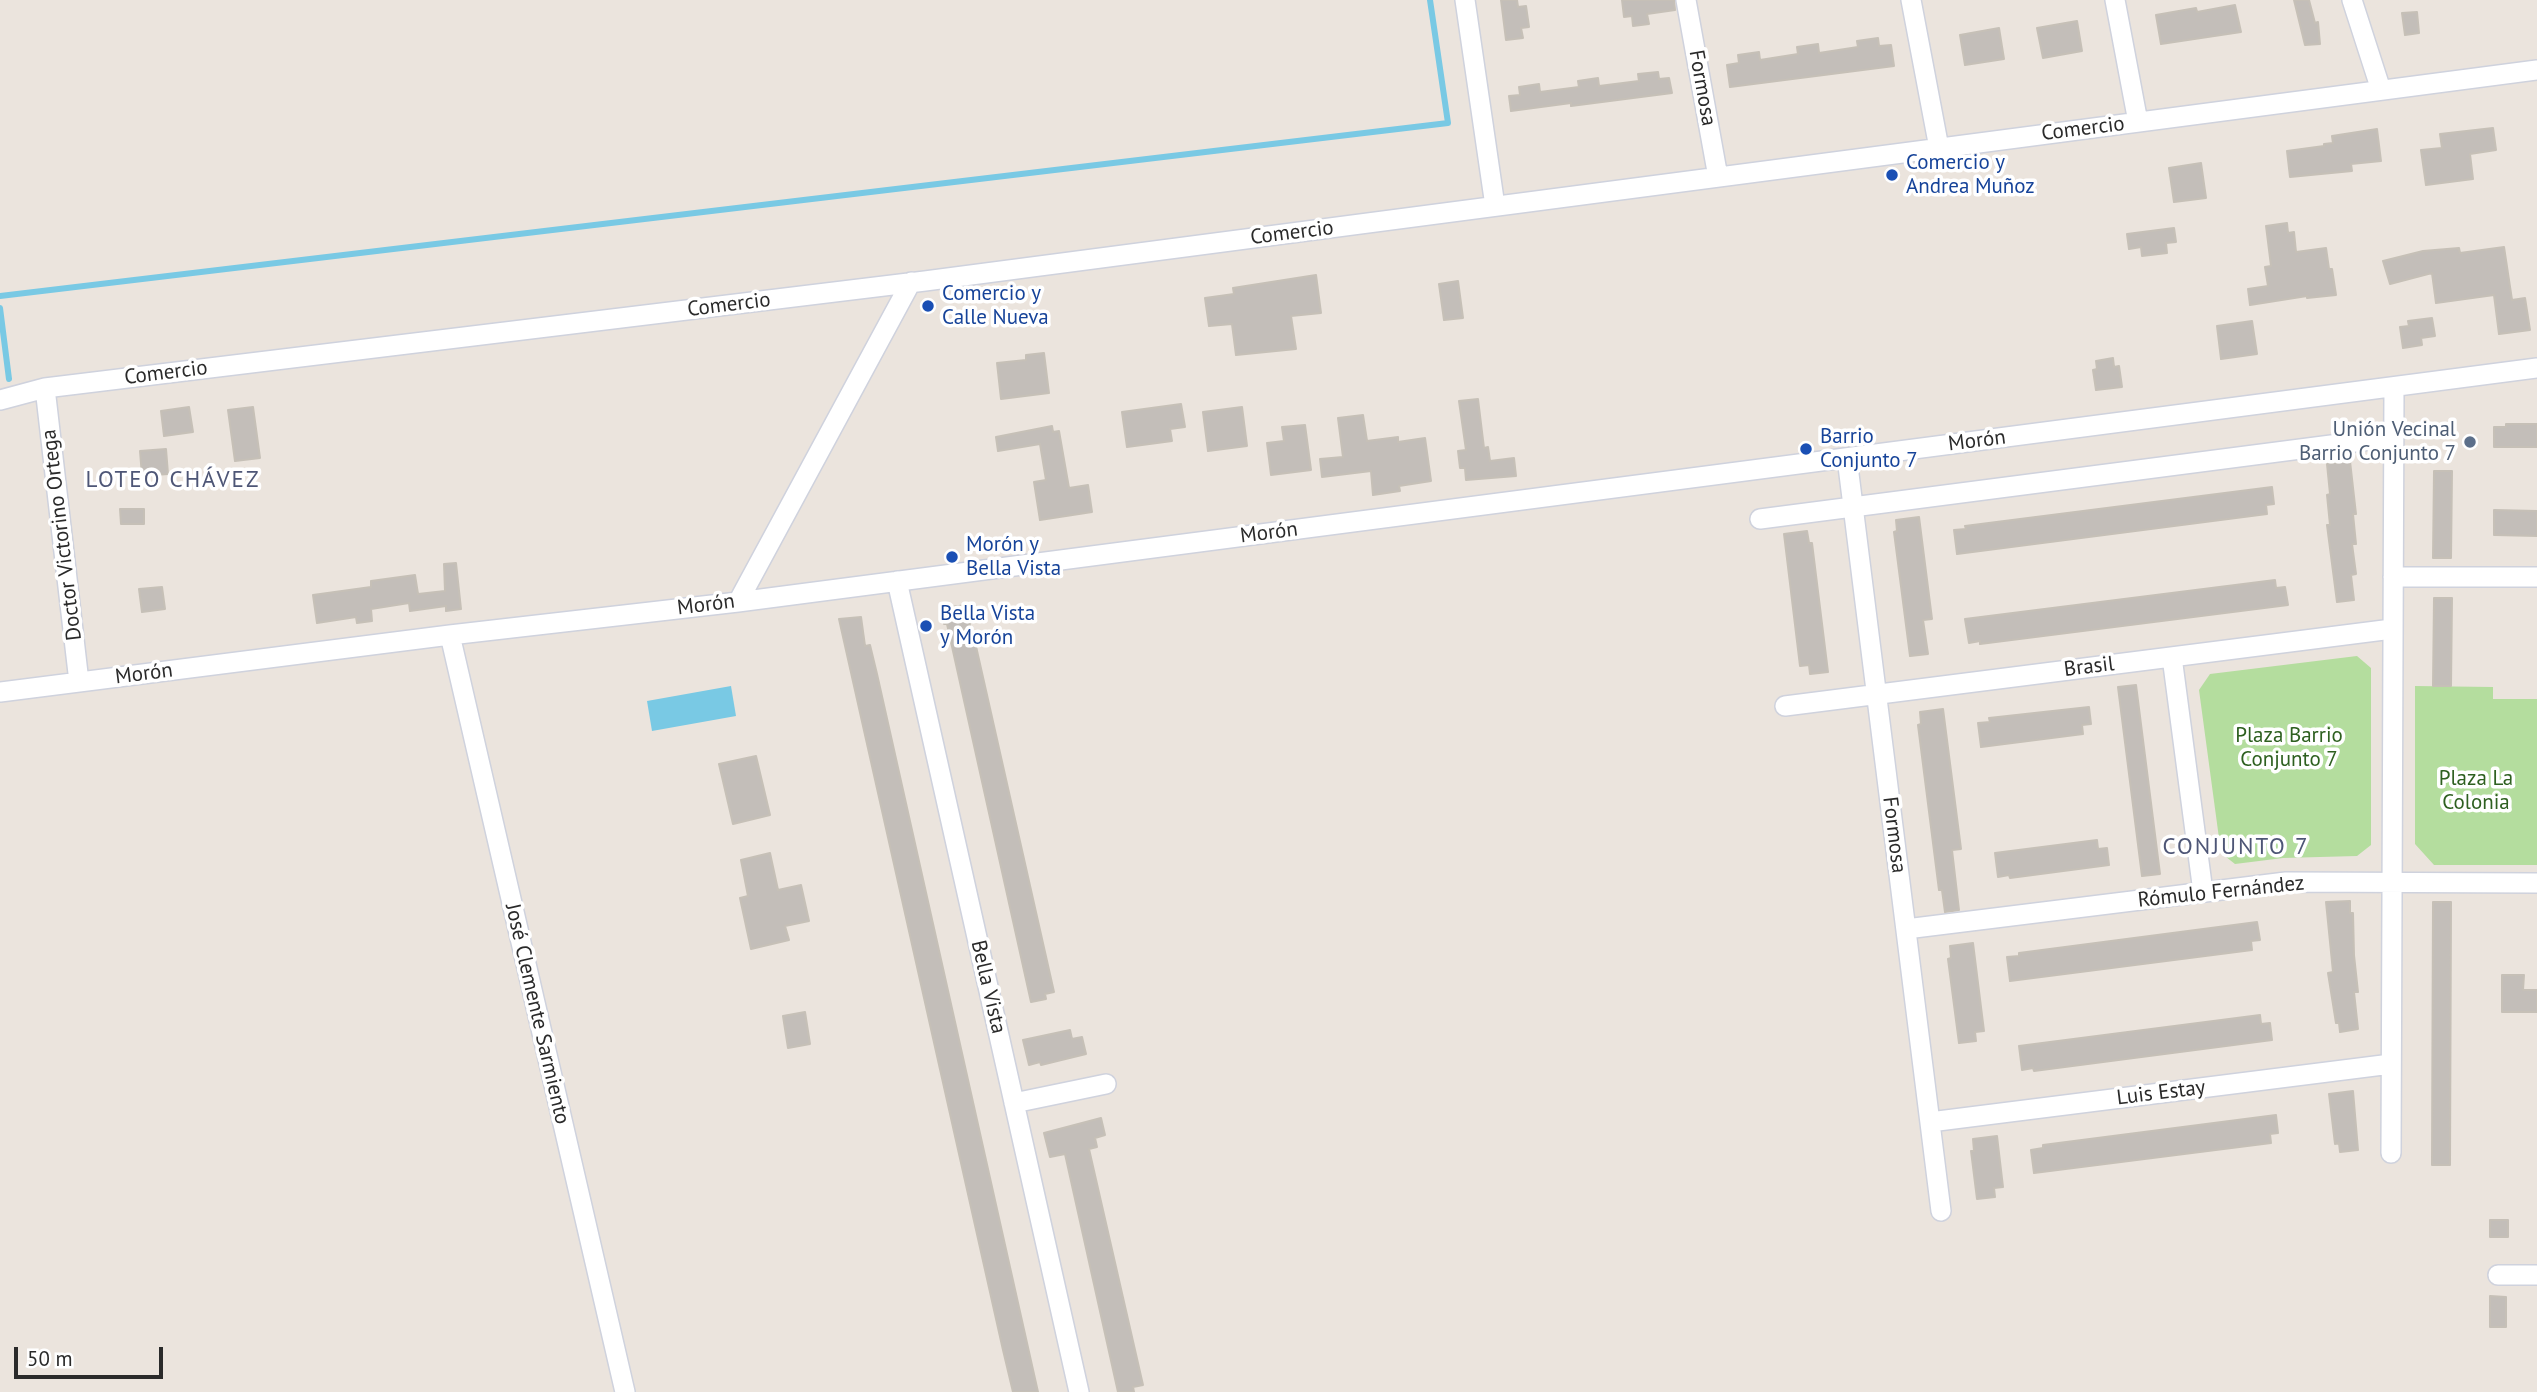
<!DOCTYPE html>
<html>
<head>
<meta charset="utf-8">
<style>
	body { margin:0 }
	#map { position:relative; width:2537px; height:1392px; overflow:hidden; background:#ebe4dd; font-family:"PT Sans",sans-serif }
	canvas { display:block }
	.scale { position:absolute; left:14px; top:1347px; width:149px; height:32px; box-sizing:border-box; border:4px solid #2a2a2a; border-top:0; padding-left:9px; font-size:21px; line-height:24px; white-space:nowrap; color:#2a2a2a; -webkit-text-stroke:5px #fff; paint-order:stroke }
</style>
</head>
<body>
<div id="map">
<canvas width="2537" height="1392"></canvas>
<div class="scale">50 m</div>
</div>
<script>
const context = document.querySelector('canvas').getContext('2d');
context.lineJoin = 'round';
function fillPath(path, color) {
  context.fillStyle = color;
  context.fill(path, 'evenodd');
}
function stroke(path, color, width, dash) {
  context.strokeStyle = color;
  context.lineWidth = width;
  context.lineCap = dash ? 'butt' : 'round';
  context.setLineDash(dash || []);
  context.stroke(path);
}
function label(font, color, halo, rows, align = 'center') {
  context.font = font + ' "PT Sans",sans-serif';
  context.lineWidth = 7;
  context.setLineDash([]);
  context.textBaseline = 'middle';
  context.strokeStyle = halo;
  context.fillStyle = color;
  for (const [text, x, y, turn = 0] of rows) {
    context.save();
    context.translate(x, y);
    context.rotate((+turn || 0) * Math.PI / 180);
    context.textAlign = isNaN(turn) ? turn : align;
    if (halo) context.strokeText(text, 0, 0);
    context.fillText(text, 0, 0);
    context.restore();
  }
}
fillPath(new Path2D(`
	M 2357,656 L 2371,668 L 2371,845 L 2357,856 L 2283,858 L 2235,864 L 2221,853 L 2199,690 L 2210,674 Z
	M 2415,686 L 2493,687 L 2493,699 L 2537,699 L 2537,865 L 2434,865 L 2415,844 Z`), '#b4dd9e');
fillPath(new Path2D(`
	M 731,686 L 736,716 L 652,731 L 647,701 Z`), '#79c9e4');
stroke(new Path2D(`
	M 0,296 L 1448,123 L 1430,0
	M 0,308 L 9,379`), '#79c9e4', 6);
const building = new Path2D(`
	M 1501,0 L 1517,0 L 1518,7 L 1526,6 L 1529,27 L 1521,28 L 1523,38 L 1506,40 Z
	M 1622,0 L 1674,0 L 1675,10 L 1647,14 L 1649,24 L 1633,26 L 1632,16 L 1624,17 Z
	M 2294,0 L 2309,0 L 2315,23 L 2318,22 L 2320,44 L 2305,45 Z
	M 2235,5 L 2241,32 L 2161,44 L 2156,15 L 2196,8 L 2197,12 Z
	M 2417,12 L 2419,33 L 2405,35 L 2402,13 Z
	M 2077,21 L 2082,51 L 2043,58 L 2037,28 Z
	M 1999,28 L 2004,59 L 1965,65 L 1960,35 Z
	M 1878,38 L 1879,46 L 1891,45 L 1894,66 L 1730,87 L 1727,65 L 1739,63 L 1738,55 L 1759,52 L 1760,60 L 1798,54 L 1797,47 L 1818,44 L 1819,53 L 1858,47 L 1857,41 Z
	M 1658,72 L 1659,79 L 1669,78 L 1672,93 L 1571,106 L 1571,103 L 1511,111 L 1509,96 L 1520,95 L 1519,87 L 1539,84 L 1540,92 L 1579,87 L 1578,81 L 1598,78 L 1599,86 L 1639,81 L 1638,74 Z
	M 2493,128 L 2496,150 L 2470,154 L 2473,179 L 2426,185 L 2421,150 L 2442,148 L 2440,134 Z
	M 2377,129 L 2381,161 L 2351,164 L 2352,171 L 2290,177 L 2287,151 L 2324,146 L 2324,144 L 2333,143 L 2332,136 Z
	M 2201,163 L 2206,198 L 2174,202 L 2169,168 Z
	M 2287,223 L 2288,233 L 2294,232 L 2296,252 L 2326,248 L 2329,269 L 2332,269 L 2336,295 L 2307,298 L 2307,296 L 2250,305 L 2248,289 L 2268,286 L 2265,267 L 2271,266 L 2266,226 Z
	M 2174,228 L 2176,242 L 2166,243 L 2167,253 L 2142,256 L 2141,247 L 2129,249 L 2127,234 Z
	M 2504,247 L 2512,300 L 2525,298 L 2530,330 L 2499,334 L 2494,295 L 2436,303 L 2432,273 L 2390,284 L 2383,261 L 2423,251 L 2459,248 L 2460,253 Z
	M 1316,275 L 1321,313 L 1291,316 L 1296,349 L 1236,355 L 1232,324 L 1209,326 L 1205,298 L 1234,294 L 1233,288 Z
	M 1458,281 L 1463,318 L 1444,320 L 1439,284 Z
	M 2432,318 L 2435,336 L 2421,338 L 2422,345 L 2403,348 L 2400,327 L 2409,326 L 2408,321 Z
	M 2252,321 L 2257,354 L 2221,359 L 2217,326 Z
	M 1044,353 L 1049,393 L 1001,399 L 997,363 L 1026,360 L 1026,355 Z
	M 2113,358 L 2114,367 L 2119,366 L 2122,387 L 2096,390 L 2093,370 L 2097,369 L 2096,361 Z
	M 1478,399 L 1484,448 L 1488,447 L 1490,461 L 1514,458 L 1516,476 L 1466,480 L 1465,468 L 1460,468 L 1458,451 L 1466,450 L 1459,401 Z
	M 1181,404 L 1185,427 L 1170,429 L 1172,441 L 1127,447 L 1122,412 Z
	M 189,407 L 193,432 L 164,436 L 161,411 Z
	M 253,407 L 260,458 L 235,461 L 228,410 Z
	M 1242,407 L 1247,446 L 1208,451 L 1203,412 Z
	M 1363,415 L 1367,441 L 1398,437 L 1398,442 L 1425,438 L 1431,481 L 1399,486 L 1400,491 L 1373,495 L 1371,471 L 1322,477 L 1320,459 L 1343,457 L 1338,418 Z
	M 2506,424 L 2537,424 L 2537,447 L 2494,447 L 2494,427 L 2506,427 Z
	M 1305,425 L 1311,470 L 1271,475 L 1267,443 L 1284,441 L 1282,427 Z
	M 1052,426 L 1053,432 L 1059,431 L 1069,488 L 1088,485 L 1092,512 L 1040,520 L 1034,482 L 1046,480 L 1040,444 L 998,451 L 996,437 Z
	M 166,449 L 168,474 L 142,476 L 140,451 Z
	M 2350,461 L 2356,514 L 2353,514 L 2356,544 L 2352,544 L 2356,574 L 2351,575 L 2354,600 L 2337,602 L 2327,525 L 2330,525 L 2327,495 L 2330,494 L 2327,464 Z
	M 2434,471 L 2452,471 L 2451,558 L 2433,558 Z
	M 2272,487 L 2274,504 L 2266,505 L 2267,514 L 1957,554 L 1954,530 L 1966,529 L 1965,526 Z
	M 120,509 L 144,509 L 144,524 L 121,524 Z
	M 2494,510 L 2537,511 L 2537,536 L 2494,535 Z
	M 1919,517 L 1932,619 L 1923,620 L 1928,654 L 1910,656 L 1894,532 L 1897,531 L 1896,520 Z
	M 1807,531 L 1809,543 L 1812,543 L 1828,672 L 1810,674 L 1809,665 L 1800,666 L 1784,534 Z
	M 456,563 L 461,609 L 446,611 L 446,606 L 410,611 L 409,603 L 371,609 L 372,621 L 357,623 L 356,617 L 317,623 L 313,595 L 371,587 L 371,581 L 415,575 L 418,594 L 445,591 L 444,564 Z
	M 2275,580 L 2276,588 L 2285,587 L 2288,605 L 1980,644 L 1980,641 L 1969,643 L 1965,619 Z
	M 162,587 L 165,609 L 142,612 L 139,589 Z
	M 2434,598 L 2452,598 L 2451,686 L 2433,686 Z
	M 967,605 L 971,633 L 973,633 L 1054,992 L 1045,994 L 1046,999 L 1031,1002 L 947,624 L 944,624 L 942,608 Z
	M 861,617 L 865,646 L 870,645 L 877,674 L 1038,1392 L 1013,1392 L 1003,1350 L 839,619 Z
	M 2136,685 L 2160,874 L 2142,876 L 2118,687 Z
	M 2089,707 L 2091,724 L 2082,725 L 2083,734 L 1981,747 L 1978,723 L 1990,722 L 1989,718 Z
	M 1943,709 L 1961,849 L 1952,850 L 1959,910 L 1945,912 L 1942,890 L 1939,890 L 1918,725 L 1921,724 L 1920,712 Z
	M 756,756 L 770,815 L 733,824 L 719,764 Z
	M 2097,840 L 2098,849 L 2107,848 L 2109,865 L 2010,878 L 2009,875 L 1998,877 L 1995,853 Z
	M 770,853 L 778,890 L 801,885 L 809,921 L 785,926 L 789,940 L 751,949 L 740,898 L 748,896 L 741,860 Z
	M 2350,901 L 2350,913 L 2353,913 L 2354,955 L 2358,992 L 2354,992 L 2358,1029 L 2340,1032 L 2339,1023 L 2336,1023 L 2328,973 L 2333,972 L 2326,902 Z
	M 2433,902 L 2451,902 L 2450,1165 L 2432,1165 Z
	M 2257,922 L 2260,940 L 2251,941 L 2252,950 L 2010,981 L 2007,957 L 2019,956 L 2019,953 Z
	M 1973,943 L 1984,1031 L 1975,1032 L 1976,1041 L 1959,1043 L 1948,959 L 1951,958 L 1950,946 Z
	M 2502,975 L 2524,975 L 2523,990 L 2537,990 L 2537,1012 L 2502,1012 Z
	M 805,1012 L 810,1044 L 788,1048 L 783,1016 Z
	M 2260,1015 L 2261,1024 L 2270,1023 L 2272,1040 L 2034,1071 L 2033,1068 L 2022,1070 L 2019,1046 Z
	M 1070,1030 L 1072,1039 L 1082,1037 L 1086,1054 L 1041,1065 L 1040,1062 L 1029,1065 L 1023,1040 Z
	M 2353,1091 L 2358,1150 L 2340,1152 L 2339,1143 L 2335,1144 L 2329,1094 Z
	M 2276,1115 L 2278,1133 L 2270,1134 L 2271,1143 L 2034,1173 L 2031,1150 L 2043,1148 L 2043,1145 Z
	M 1101,1118 L 1105,1135 L 1095,1138 L 1097,1147 L 1089,1149 L 1143,1385 L 1133,1387 L 1134,1392 L 1118,1392 L 1065,1154 L 1050,1157 L 1044,1133 Z
	M 1997,1136 L 2003,1187 L 1994,1188 L 1995,1197 L 1977,1199 L 1971,1151 L 1974,1151 L 1973,1139 Z
	M 2490,1220 L 2508,1220 L 2508,1237 L 2490,1237 Z
	M 2490,1296 L 2506,1297 L 2506,1327 L 2490,1327 Z`);
fillPath(building, '#c3beb9');
stroke(building, '#c6c0b7', 2);
const minor = new Path2D(`
	M 1465,0 L 1495,206
	M 1686,0 L 1718,177
	M 1911,0 L 1939,148
	M 2115,0 L 2138,122
	M 2352,0 L 2381,90
	M 45,388 L 79,682
	M 0,400 L 45,388 L 925,281 L 2537,70
	M 1847,458 L 1941,1211
	M 1760,519 L 2393,437
	M 2393,577 L 2537,577
	M 897,581 L 1079,1392
	M 738,602 L 911,282
	M 450,635 L 625,1392
	M 2172,657 L 2203,892
	M 0,692 L 450,635 L 738,602 L 2537,368
	M 1785,706 L 2392,629
	M 1906,929 L 2286,882 L 2537,883
	M 1014,1103 L 1106,1084
	M 1930,1122 L 2391,1064
	M 2391,1153 L 2394,387
	M 2498,1275 L 2537,1275`);
stroke(minor, '#cfd2dd', 22);
stroke(minor, '#fff', 19);
for (const [x, y, r, color] of [
	[1892,175,7,"#1a4fb4"],
	[928,306,7,"#1a4fb4"],
	[2470,442,7,"#5c6f8a"],
	[1806,449,7,"#1a4fb4"],
	[952,557,7,"#1a4fb4"],
	[926,626,7,"#1a4fb4"]
]) {
  const dot = new Path2D();
  dot.arc(x, y, r, 0, 2 * Math.PI);
  context.fillStyle = color;
  context.fill(dot);
  stroke(dot, '#fff', 2.5);
}
label('21px', '#2a2a2a', '#fff', [
	["Formosa",1702,88,80],
	["Comercio",2083,129,-7],
	["Comercio",1292,233,-7],
	["Comercio",729,305,-7],
	["Comercio",166,373,-7],
	["Morón",1977,441,-7],
	["Morón",1269,533,-7],
	["Doctor Victorino Ortega",62,535,-97],
	["Morón",706,605,-7],
	["Brasil",2089,667,-7],
	["Morón",144,674,-7],
	["Formosa",1894,835,83],
	["Rómulo Fernández",2221,892,-6],
	["Bella Vista",988,987,77],
	["José Clemente Sarmiento",537,1014,77],
	["Luis Estay",2161,1093,-7]
]);
label('21px', '#164399', '#fff', [
	["Comercio y",1906,163],
	["Andrea Muñoz",1906,187],
	["Comercio y",942,294],
	["Calle Nueva",942,318],
	["Barrio",1820,437],
	["Conjunto 7",1820,461],
	["Morón y",966,545],
	["Bella Vista",966,569],
	["Bella Vista",940,614],
	["y Morón",940,638]
], 'left');
label('21px', '#4e5e75', '#fff', [
	["Unión Vecinal",2456,430],
	["Barrio Conjunto 7",2456,454]
], 'right');
label('21px', '#2e6020', '#fff', [
	["Plaza Barrio",2289,736],
	["Conjunto 7",2289,760],
	["Plaza La",2476,779],
	["Colonia",2476,803]
]);
context.letterSpacing = '2px';
label('23px', '#4e5676', '#fff', [
	["LOTEO CHÁVEZ",173,480],
	["CONJUNTO 7",2236,847]
]);
context.letterSpacing = '0px';
</script>
</body>
</html>
